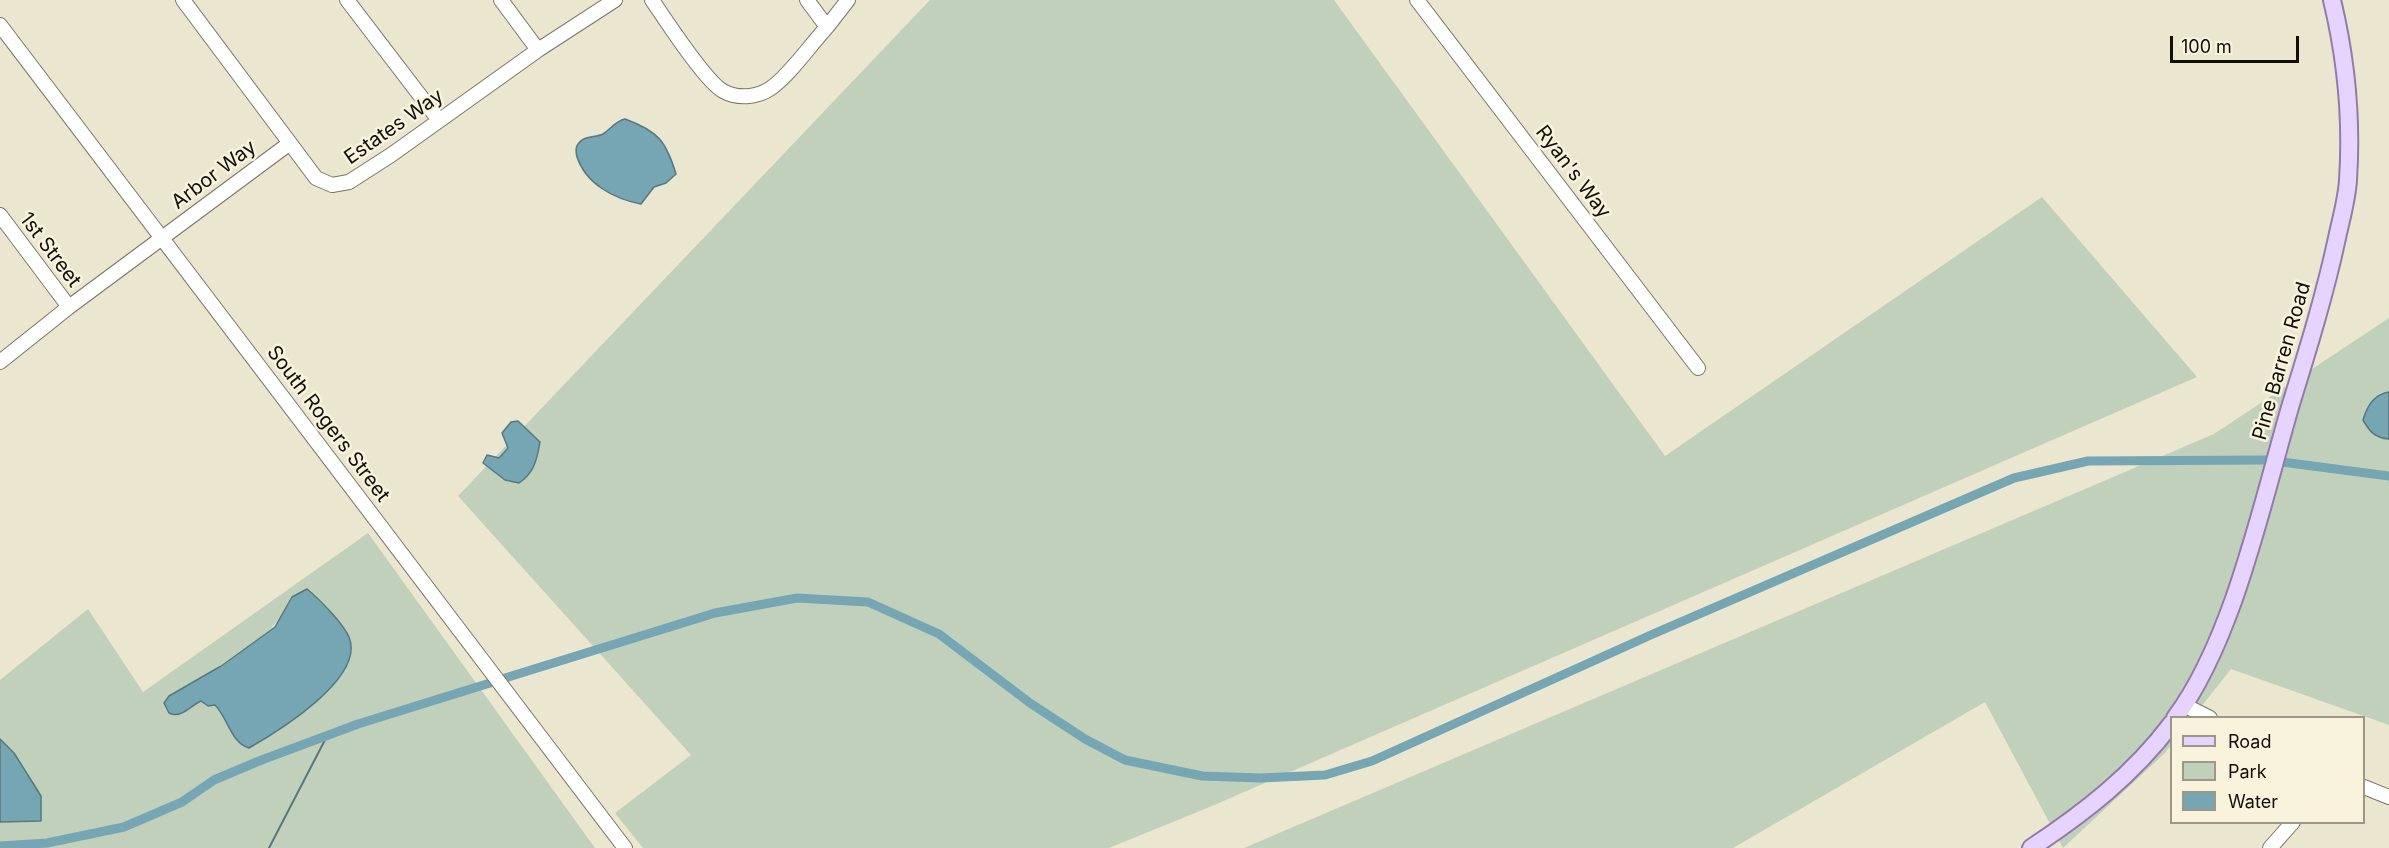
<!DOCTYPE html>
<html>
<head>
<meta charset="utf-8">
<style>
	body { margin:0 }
	#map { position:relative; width:2389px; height:848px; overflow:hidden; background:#ebe6d0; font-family:Inter,sans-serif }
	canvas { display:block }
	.legend { position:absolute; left:2170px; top:716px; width:195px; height:108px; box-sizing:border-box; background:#f9f3dd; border:2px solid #9c9787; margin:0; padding:8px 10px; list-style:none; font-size:18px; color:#100e07 }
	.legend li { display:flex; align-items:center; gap:12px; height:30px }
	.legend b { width:30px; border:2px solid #9c9787 }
	.scale { position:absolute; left:2170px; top:36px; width:129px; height:27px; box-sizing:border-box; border:3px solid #100e07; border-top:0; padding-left:8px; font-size:18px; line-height:21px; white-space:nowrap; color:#100e07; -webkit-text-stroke:4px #f9f3dd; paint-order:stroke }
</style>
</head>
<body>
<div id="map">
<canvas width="2389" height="848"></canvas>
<ul class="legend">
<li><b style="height:8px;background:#e6d4fe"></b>Road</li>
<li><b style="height:16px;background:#c0d0ba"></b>Park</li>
<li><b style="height:16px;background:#76a6b3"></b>Water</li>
</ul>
<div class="scale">100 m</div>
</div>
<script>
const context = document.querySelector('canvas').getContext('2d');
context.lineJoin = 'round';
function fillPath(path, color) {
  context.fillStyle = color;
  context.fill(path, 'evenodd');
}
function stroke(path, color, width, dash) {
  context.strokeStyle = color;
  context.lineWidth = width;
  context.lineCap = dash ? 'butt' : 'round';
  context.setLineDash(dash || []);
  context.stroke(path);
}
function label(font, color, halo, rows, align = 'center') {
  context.font = font + ' Inter,sans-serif';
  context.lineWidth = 5;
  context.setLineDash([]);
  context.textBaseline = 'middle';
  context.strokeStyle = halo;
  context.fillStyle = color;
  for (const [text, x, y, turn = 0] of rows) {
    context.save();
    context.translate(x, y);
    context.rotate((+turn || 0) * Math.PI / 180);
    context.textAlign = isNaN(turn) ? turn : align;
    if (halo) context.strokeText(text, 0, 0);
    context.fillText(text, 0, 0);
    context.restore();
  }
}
fillPath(new Path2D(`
	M 930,0 L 1334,0 L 1665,456 L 2042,197 L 2197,377 L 1212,806 L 1109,848 L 643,848 L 615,813 L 691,755 L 458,496 Z
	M 2389,318 L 2389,392 L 2380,393 L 2367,408 L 2377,437 L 2389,439 L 2389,725 L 2231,669 L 2193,717 L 2172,718 L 2171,745 L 2165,753 L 2063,848 L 1985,702 L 1733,848 L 1244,848 L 2214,434 Z
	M 368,533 L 595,848 L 0,848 L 0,822 L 41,821 L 41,796 L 14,753 L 0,739 L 0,680 L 88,609 L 143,692 ZM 314,595 L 349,637 L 351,652 L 344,669 L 335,683 L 321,697 L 277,732 L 235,739 L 224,714 L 215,705 L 208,706 L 201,701 L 181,714 L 197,681 L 267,633 L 279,619 Z`), '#c0d0ba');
const water = new Path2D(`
	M 625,119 C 658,131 666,141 676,174 L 666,183 L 654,187 L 641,204 C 614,199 586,184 577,157 C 576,153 575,148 578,144 C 584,135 595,138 603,134 C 611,129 615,121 625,119 Z
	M 2389,392 L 2389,439 C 2375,438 2370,432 2363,420 C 2367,406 2374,394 2389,392 Z
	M 518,421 L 540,442 C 537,460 534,473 519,483 L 505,480 L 483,463 L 487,455 L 499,458 L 508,448 L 502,433 L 511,422 Z
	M 307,589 C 319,599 343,623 349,637 C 366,678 277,732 249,748 C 231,743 228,718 215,705 L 208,706 L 201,701 C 190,706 181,719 169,713 L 164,703 L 169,696 L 221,666 L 267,633 L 275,627 L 292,597 Z
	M 0,739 L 14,753 L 41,796 L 41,821 L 0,822 Z`);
fillPath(water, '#76a6b3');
stroke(water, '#57787f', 1.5);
stroke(new Path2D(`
	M 269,848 L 327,736`), '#57787f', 2);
stroke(new Path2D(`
	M 2282,462 L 2389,476
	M 505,678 L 715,613 L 797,598 L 868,602 L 939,634 L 1030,703 L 1085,739 L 1125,760 L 1202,776 L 1261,778 L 1325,775 L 1372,761 L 1653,634 L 2014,478 L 2088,461 L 2267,460
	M 0,846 L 47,843 L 124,827 L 182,802 L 214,780 L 259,761 L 358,724 L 490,683`), '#76a6b3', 9);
const minor = new Path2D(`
	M 183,0 L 316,178 L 332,185 L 349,182 L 391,155 L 538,50 L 615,0
	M 347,0 L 438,119
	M 501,0 L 538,50
	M 652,0 C 665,19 705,81 723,91 C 737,99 757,98 771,88 C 788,77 812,43 827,27
	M 807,0 L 827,27 L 848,0
	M 1417,0 L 1698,368
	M 0,25 L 625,848
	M 0,215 L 69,307
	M 0,362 L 69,307 L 290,143
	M 2184,705 L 2210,718
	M 2364,787 L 2389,797
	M 2270,848 L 2293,822`);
const major = new Path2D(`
	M 2175,718 C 2234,639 2263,499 2291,404 C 2308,349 2325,294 2337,238 C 2341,219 2347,199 2348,180 C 2352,120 2346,58 2332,0
	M 2031,848 C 2084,813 2133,775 2172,723`);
stroke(minor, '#7b7663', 16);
stroke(major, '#917ca8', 20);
stroke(minor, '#fff', 14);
stroke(major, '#e6d4fe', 16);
label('20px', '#100e07', '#f9f3dd', [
	["Estates Way",394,127,-35],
	["Ryan's Way",1573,172,53],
	["Arbor Way",214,175,-37],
	["1st Street",50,250,53],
	["Pine Barren Road",2282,361,-74],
	["South Rogers Street",328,424,53]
]);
</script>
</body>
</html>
